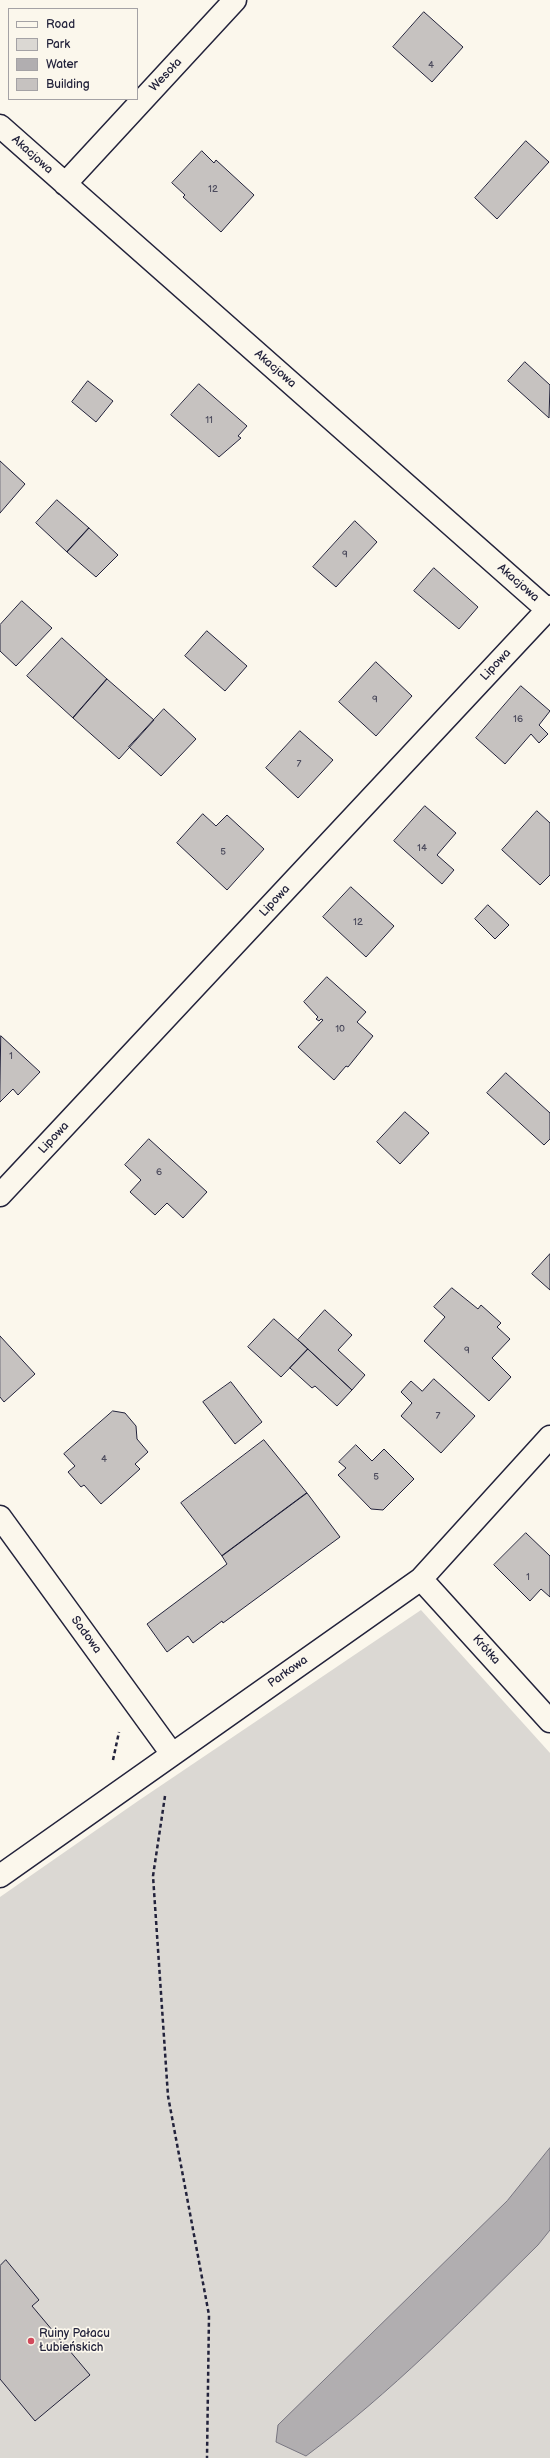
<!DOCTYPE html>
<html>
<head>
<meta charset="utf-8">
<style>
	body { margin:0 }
	#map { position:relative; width:550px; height:2458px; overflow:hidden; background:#fbf7ec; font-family:"Balsamiq Sans",sans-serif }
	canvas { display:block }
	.legend { position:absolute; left:8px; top:8px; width:130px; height:92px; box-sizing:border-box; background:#fbf7ec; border:1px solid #a4a2a5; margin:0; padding:5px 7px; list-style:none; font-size:12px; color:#22223b }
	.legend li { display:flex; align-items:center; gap:8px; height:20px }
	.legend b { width:20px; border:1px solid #a4a2a5 }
</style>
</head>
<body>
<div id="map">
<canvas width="550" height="2458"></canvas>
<ul class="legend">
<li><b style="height:5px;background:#fbf7ec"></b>Road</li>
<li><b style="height:11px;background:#dbd8d3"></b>Park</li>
<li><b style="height:11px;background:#b1aeb0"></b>Water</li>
<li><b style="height:11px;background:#c6c2c0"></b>Building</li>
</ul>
</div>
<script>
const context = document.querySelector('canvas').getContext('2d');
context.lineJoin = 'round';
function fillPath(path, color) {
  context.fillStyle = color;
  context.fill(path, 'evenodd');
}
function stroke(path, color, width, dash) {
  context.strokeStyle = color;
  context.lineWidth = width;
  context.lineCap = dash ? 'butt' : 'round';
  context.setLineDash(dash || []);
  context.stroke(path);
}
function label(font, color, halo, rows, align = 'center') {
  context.font = font + ' "Balsamiq Sans",sans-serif';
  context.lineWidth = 3.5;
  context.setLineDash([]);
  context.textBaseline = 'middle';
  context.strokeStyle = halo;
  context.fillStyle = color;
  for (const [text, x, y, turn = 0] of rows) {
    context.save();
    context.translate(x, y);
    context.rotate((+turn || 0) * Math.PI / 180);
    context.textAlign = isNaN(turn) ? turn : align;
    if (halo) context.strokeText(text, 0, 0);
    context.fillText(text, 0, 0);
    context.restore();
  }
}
fillPath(new Path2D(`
	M 421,1610 L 550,1753 L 550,2458 L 0,2458 L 0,1897 L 138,1801 Z`), '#dbd8d3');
const water = new Path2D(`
	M 550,2148 L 550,2230 L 538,2245 C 463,2319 392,2392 306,2456 L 276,2442 L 278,2425 L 507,2201 Z`);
fillPath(water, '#b1aeb0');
stroke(water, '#787681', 1);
const building = new Path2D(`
	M 424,12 L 463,47 L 432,82 L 393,47 Z
	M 526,141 L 549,162 L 497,219 L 475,198 Z
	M 202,151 L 214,163 L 216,160 L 254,195 L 221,232 L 183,197 L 185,195 L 172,183 Z
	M 525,362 L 550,385 L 549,418 L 508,381 Z
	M 88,381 L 113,401 L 96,422 L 72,402 Z
	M 199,384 L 247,426 L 238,436 L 241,438 L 219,457 L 171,415 Z
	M 0,461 L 25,484 L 0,513 Z
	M 57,500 L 89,528 L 67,552 L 36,523 Z
	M 355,521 L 377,542 L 336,587 L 313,567 Z
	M 89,528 L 118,555 L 96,577 L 67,552 Z
	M 434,568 L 478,607 L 459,629 L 414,591 Z
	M 22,601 L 52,628 L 16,666 L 0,651 L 0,625 Z
	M 207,631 L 247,666 L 225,691 L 185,656 Z
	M 62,638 L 107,679 L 73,718 L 27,676 Z
	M 376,662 L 412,696 L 376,736 L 339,702 Z
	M 107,679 L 154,720 L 119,759 L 73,718 Z
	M 521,686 L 550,711 L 539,725 L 548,734 L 539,743 L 531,734 L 505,764 L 476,738 Z
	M 164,709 L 196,739 L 161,776 L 129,747 Z
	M 300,731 L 333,760 L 298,798 L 266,768 Z
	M 425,806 L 456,833 L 437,855 L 454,870 L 442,884 L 394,841 Z
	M 537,811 L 550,823 L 550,875 L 540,885 L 502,850 Z
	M 203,814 L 216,826 L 227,815 L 264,849 L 227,890 L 177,843 Z
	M 351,887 L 394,926 L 366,957 L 323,917 Z
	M 488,905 L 509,925 L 495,939 L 475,919 Z
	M 327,977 L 366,1012 L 357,1022 L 373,1036 L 348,1067 L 346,1066 L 334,1080 L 298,1047 L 323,1020 L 321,1019 L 319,1021 L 316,1019 L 318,1017 L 304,1002 Z
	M 1,1036 L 40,1072 L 18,1095 L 13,1089 L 0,1102 Z
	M 506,1073 L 550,1113 L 550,1139 L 544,1145 L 487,1093 Z
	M 405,1112 L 429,1133 L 400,1164 L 377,1142 Z
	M 149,1139 L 207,1192 L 183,1218 L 167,1203 L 155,1215 L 130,1192 L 141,1180 L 125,1165 Z
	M 550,1254 L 550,1290 L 532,1274 Z
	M 452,1288 L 478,1309 L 481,1305 L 501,1323 L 497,1327 L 510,1339 L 492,1358 L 511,1377 L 489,1401 L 424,1341 L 445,1317 L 434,1307 Z
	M 325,1310 L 352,1335 L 338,1350 L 365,1375 L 352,1390 L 298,1340 Z
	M 274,1319 L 308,1349 L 281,1377 L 248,1347 Z
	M 0,1336 L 35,1374 L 4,1402 L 0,1397 Z
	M 308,1349 L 352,1390 L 337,1406 L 315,1386 L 312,1388 L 290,1368 Z
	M 434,1379 L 475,1416 L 441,1453 L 401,1416 L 412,1403 L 401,1392 L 411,1381 L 422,1391 Z
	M 231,1382 L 262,1422 L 235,1444 L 203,1402 Z
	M 113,1411 L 125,1413 L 136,1426 L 137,1439 L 148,1452 L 135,1464 L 140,1469 L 101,1504 L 84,1485 L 81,1487 L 68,1472 L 75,1466 L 64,1454 Z
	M 264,1440 L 307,1493 L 222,1556 L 181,1503 Z
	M 356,1445 L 372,1461 L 384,1449 L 414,1479 L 383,1510 L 371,1509 L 338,1475 L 346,1468 L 339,1462 Z
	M 307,1493 L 340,1537 L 223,1623 L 222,1621 L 193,1643 L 188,1636 L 167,1652 L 147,1624 L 227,1564 L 222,1556 Z
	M 526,1533 L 550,1556 L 550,1597 L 541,1589 L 530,1601 L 494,1565 Z
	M 6,2260 L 39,2300 L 32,2306 L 90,2375 L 35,2421 L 0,2379 L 0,2266 Z`);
fillPath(building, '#c6c2c0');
stroke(building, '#22223b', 1);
const minor = new Path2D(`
	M 0,126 L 550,612
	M 65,184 L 235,0
	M 0,1195 L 550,607
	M 0,1517 L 172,1754
	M 421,1579 L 550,1721
	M 0,1876 L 421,1579 L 550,1437`);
stroke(minor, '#22223b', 25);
stroke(new Path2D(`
	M 113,1760 L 119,1732
	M 165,1796 L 153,1876 L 168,2096 L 209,2315 L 207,2458`), '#22223b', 2.5, [4, 3]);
stroke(minor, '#fbf7ec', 22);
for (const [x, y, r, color] of [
	[31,2341,4,"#d1495b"]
]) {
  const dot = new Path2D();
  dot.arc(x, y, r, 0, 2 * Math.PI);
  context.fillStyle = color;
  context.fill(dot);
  stroke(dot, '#fbf7ec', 1.5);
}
label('10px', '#4b4a5c', null, [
	["4",431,65],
	["12",213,189],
	["11",209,420],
	["9",345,554],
	["9",375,699],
	["16",518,719],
	["7",299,764],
	["14",422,848],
	["5",223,852],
	["12",358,922],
	["10",340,1029],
	["1",11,1056],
	["6",159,1172],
	["9",467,1350],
	["7",438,1416],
	["4",104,1459],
	["5",376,1477],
	["1",528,1577]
]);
label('12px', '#22223b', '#fbf7ec', [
	["Wesoła",166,75,-47],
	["Akacjowa",32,155,42],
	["Akacjowa",275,369,41],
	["Akacjowa",518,583,41],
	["Lipowa",496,665,-47],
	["Lipowa",275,901,-47],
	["Lipowa",54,1138,-47],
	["Sadowa",86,1635,54],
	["Krótka",486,1650,48],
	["Parkowa",288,1672,-35]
]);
label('12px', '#22223b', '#fbf7ec', [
	["Ruiny Pałacu",39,2334],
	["Łubieńskich",39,2348]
], 'left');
</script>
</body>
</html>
